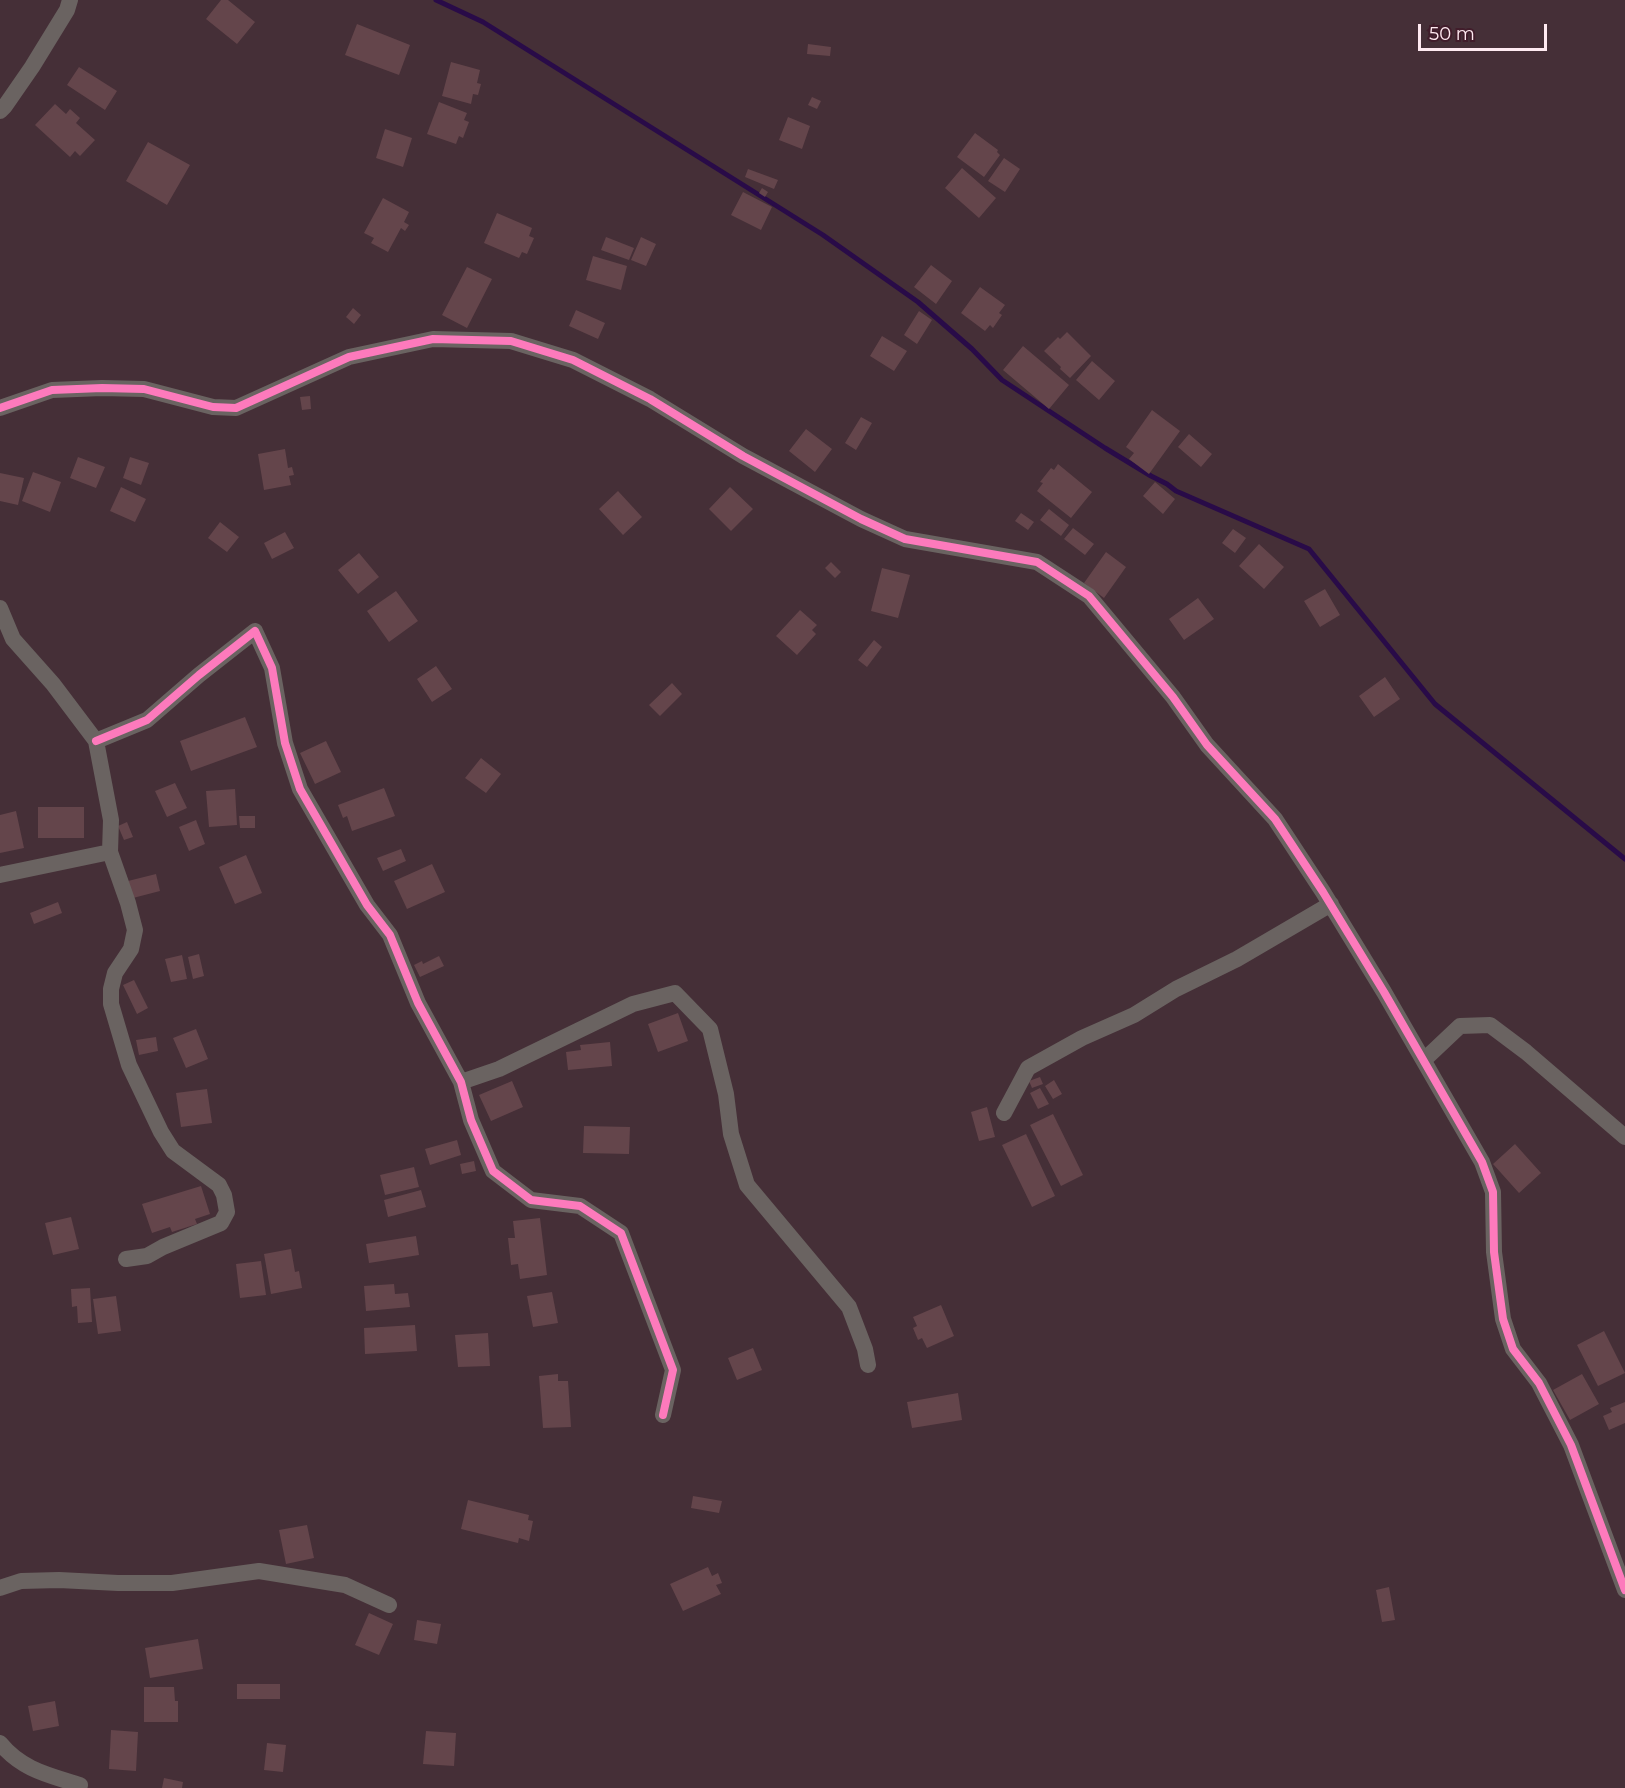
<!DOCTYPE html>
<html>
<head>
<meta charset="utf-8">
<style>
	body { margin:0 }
	#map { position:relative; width:1625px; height:1788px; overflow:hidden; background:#452f37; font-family:Montserrat,sans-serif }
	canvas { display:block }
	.scale { position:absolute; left:1418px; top:24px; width:129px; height:27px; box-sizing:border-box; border:3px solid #ffeaf1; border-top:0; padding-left:8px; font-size:18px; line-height:21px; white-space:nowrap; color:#ffeaf1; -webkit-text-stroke:4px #411d2b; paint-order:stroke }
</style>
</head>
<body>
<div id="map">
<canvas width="1625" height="1788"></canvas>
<div class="scale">50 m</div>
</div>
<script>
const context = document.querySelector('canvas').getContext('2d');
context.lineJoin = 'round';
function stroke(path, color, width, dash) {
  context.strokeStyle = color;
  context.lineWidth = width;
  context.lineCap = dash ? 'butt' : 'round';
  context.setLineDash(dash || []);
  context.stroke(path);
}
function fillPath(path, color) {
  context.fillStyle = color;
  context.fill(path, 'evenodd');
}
stroke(new Path2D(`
	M 436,0 L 483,22 L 823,235 L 918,302 L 972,349 L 1002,380 L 1105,448 L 1151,476 L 1167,484 L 1176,491 L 1309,549 L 1435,704 L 1625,859`), '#290b48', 5);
fillPath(new Path2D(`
	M 221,0 L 228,0 L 255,22 L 237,44 L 206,19 Z
	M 357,24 L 410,45 L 399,75 L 345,55 Z
	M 808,44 L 831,47 L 830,56 L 807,54 Z
	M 451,62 L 480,70 L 477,83 L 481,84 L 478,95 L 473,94 L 471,104 L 442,96 Z
	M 79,67 L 117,91 L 105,110 L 67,85 Z
	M 812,97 L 821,101 L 817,109 L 808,105 Z
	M 439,102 L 467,113 L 464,120 L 469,122 L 463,138 L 459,136 L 456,144 L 427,134 Z
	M 55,104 L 66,114 L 70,109 L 80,118 L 76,123 L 95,140 L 80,156 L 75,151 L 70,157 L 35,125 Z
	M 788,117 L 810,126 L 802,149 L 779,140 Z
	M 385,129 L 412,138 L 403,167 L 376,158 Z
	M 975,133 L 998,150 L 997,152 L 1000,155 L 984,177 L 957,157 Z
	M 148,142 L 190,165 L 167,205 L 126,181 Z
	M 1004,158 L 1020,169 L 1005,192 L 988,181 Z
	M 962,168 L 996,198 L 979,218 L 945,188 Z
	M 748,169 L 778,180 L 774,189 L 745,177 Z
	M 762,188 L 768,192 L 765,197 L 759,193 Z
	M 743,192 L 772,207 L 761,230 L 731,215 Z
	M 383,198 L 409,212 L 404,222 L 409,225 L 405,231 L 401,228 L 388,252 L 371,243 L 374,238 L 364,233 Z
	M 497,213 L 532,228 L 529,236 L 534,238 L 527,254 L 522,252 L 519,258 L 484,243 Z
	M 606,237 L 634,248 L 629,260 L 601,250 Z
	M 641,237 L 656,244 L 646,266 L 631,260 Z
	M 593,256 L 627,266 L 621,290 L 586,280 Z
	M 931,265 L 952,281 L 936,304 L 914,287 Z
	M 467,267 L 492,279 L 467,328 L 442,315 Z
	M 980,287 L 1005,305 L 999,313 L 1002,315 L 993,328 L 990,325 L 985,331 L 961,313 Z
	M 353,308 L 361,315 L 354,324 L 346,317 Z
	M 576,310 L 605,323 L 598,339 L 569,326 Z
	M 919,311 L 932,320 L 917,344 L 904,335 Z
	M 1067,332 L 1091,356 L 1070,378 L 1060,369 L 1061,367 L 1044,351 L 1058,337 L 1060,339 Z
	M 882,336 L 907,351 L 894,371 L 870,356 Z
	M 1023,346 L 1069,385 L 1049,409 L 1003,370 Z
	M 1092,361 L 1115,381 L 1099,400 L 1076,380 Z
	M 310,396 L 311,409 L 302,410 L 300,397 Z
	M 1152,410 L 1180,431 L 1149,474 L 1129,459 L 1134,453 L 1126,447 Z
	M 861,417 L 872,423 L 856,450 L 845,443 Z
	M 806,429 L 832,449 L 815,472 L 789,451 Z
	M 1189,434 L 1212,454 L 1201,467 L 1178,447 Z
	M 285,449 L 288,468 L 292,467 L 294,475 L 289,476 L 291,485 L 264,490 L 258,454 Z
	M 78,457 L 105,467 L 96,488 L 70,478 Z
	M 130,457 L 149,463 L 141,485 L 123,478 Z
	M 1058,464 L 1092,492 L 1071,518 L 1037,491 L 1043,483 L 1040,482 L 1051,468 L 1054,470 Z
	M 33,472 L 61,482 L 50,512 L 22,501 Z
	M 0,473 L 24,478 L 18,505 L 0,501 Z
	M 1155,482 L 1175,499 L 1163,514 L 1143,496 Z
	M 121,487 L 146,499 L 135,522 L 110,511 Z
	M 730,487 L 753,509 L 731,531 L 709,509 Z
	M 618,491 L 642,517 L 623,535 L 599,509 Z
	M 1049,509 L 1069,525 L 1061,536 L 1040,520 Z
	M 1021,513 L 1034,522 L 1028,530 L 1015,521 Z
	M 220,522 L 239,537 L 227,552 L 208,538 Z
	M 1073,528 L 1094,544 L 1085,555 L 1064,539 Z
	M 1233,529 L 1246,538 L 1235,553 L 1222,543 Z
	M 285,532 L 294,548 L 272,559 L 264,543 Z
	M 1259,544 L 1284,567 L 1264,589 L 1239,566 Z
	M 1106,552 L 1126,567 L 1104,598 L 1084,583 Z
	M 359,553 L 379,577 L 358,594 L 338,570 Z
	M 831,562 L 841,572 L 835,578 L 825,568 Z
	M 882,568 L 910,575 L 898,618 L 871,611 Z
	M 1325,589 L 1340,615 L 1320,627 L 1304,601 Z
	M 396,591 L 418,621 L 389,642 L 367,611 Z
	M 1198,598 L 1214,619 L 1184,640 L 1169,619 Z
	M 800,610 L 817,625 L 812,630 L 816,634 L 797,655 L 776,636 Z
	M 874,640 L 882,647 L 867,667 L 858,660 Z
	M 436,666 L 452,689 L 432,702 L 417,679 Z
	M 1385,677 L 1400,699 L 1374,717 L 1359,696 Z
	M 672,683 L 682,694 L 660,716 L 649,705 Z
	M 245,717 L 257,747 L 191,771 L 180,741 Z
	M 326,741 L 341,772 L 315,784 L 300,753 Z
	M 481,758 L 501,774 L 486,793 L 465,778 Z
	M 175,783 L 187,808 L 167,817 L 155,791 Z
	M 384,788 L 395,816 L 352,831 L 347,816 L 343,818 L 338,805 Z
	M 235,789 L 237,825 L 209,827 L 206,791 Z
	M 38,807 L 84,807 L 84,838 L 38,838 Z
	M 16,811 L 24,848 L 0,853 L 0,815 Z
	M 239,816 L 255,816 L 255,828 L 240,828 Z
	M 196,820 L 205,844 L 189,851 L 179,827 Z
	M 127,822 L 133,837 L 124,840 L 118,826 Z
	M 401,849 L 406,861 L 383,871 L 377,858 Z
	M 246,855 L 262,893 L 235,904 L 219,867 Z
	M 432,864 L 445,892 L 407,909 L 394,881 Z
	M 156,874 L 160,891 L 133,898 L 128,881 Z
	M 58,902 L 62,913 L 34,924 L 30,913 Z
	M 199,954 L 204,976 L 193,979 L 188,957 Z
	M 182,955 L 187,979 L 171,982 L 165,959 Z
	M 439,956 L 444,966 L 420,977 L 414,965 L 422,961 L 423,964 Z
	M 134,980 L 148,1008 L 137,1014 L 123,985 Z
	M 678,1013 L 688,1041 L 658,1052 L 648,1024 Z
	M 196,1029 L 208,1059 L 186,1068 L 173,1038 Z
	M 156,1037 L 158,1051 L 139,1055 L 136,1040 Z
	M 610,1042 L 612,1066 L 568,1070 L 566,1052 L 581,1050 L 580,1045 Z
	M 1040,1077 L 1043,1084 L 1032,1088 L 1029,1081 Z
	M 1054,1080 L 1062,1094 L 1053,1099 L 1045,1086 Z
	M 512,1081 L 523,1107 L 491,1121 L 479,1095 Z
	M 1040,1088 L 1049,1104 L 1038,1109 L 1030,1093 Z
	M 207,1089 L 212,1123 L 181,1127 L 176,1093 Z
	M 987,1107 L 995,1137 L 979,1141 L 971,1112 Z
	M 1053,1114 L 1083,1175 L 1061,1186 L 1030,1125 Z
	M 584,1126 L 630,1127 L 629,1154 L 583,1153 Z
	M 1026,1134 L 1055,1196 L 1032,1207 L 1002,1145 Z
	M 457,1140 L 461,1155 L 430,1165 L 425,1149 Z
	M 1515,1144 L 1541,1173 L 1519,1193 L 1493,1164 Z
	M 474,1161 L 476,1171 L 462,1174 L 460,1164 Z
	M 414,1167 L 419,1187 L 385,1195 L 380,1175 Z
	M 201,1186 L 210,1214 L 195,1219 L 197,1224 L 172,1232 L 170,1227 L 152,1233 L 142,1204 Z
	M 421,1190 L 426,1207 L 388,1217 L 384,1200 Z
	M 71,1217 L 79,1249 L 53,1255 L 45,1223 Z
	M 540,1218 L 547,1275 L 520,1279 L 518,1264 L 511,1265 L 508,1238 L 515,1238 L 513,1221 Z
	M 416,1236 L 419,1255 L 369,1263 L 366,1244 Z
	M 291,1249 L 295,1272 L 299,1271 L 302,1288 L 271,1294 L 264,1254 Z
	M 261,1261 L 266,1295 L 240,1298 L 236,1264 Z
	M 394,1284 L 395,1294 L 408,1293 L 410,1307 L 366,1311 L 364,1286 Z
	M 90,1288 L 92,1322 L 78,1323 L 77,1306 L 72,1307 L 71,1289 Z
	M 552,1292 L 558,1323 L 533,1327 L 527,1296 Z
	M 116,1296 L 121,1331 L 98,1334 L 93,1299 Z
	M 941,1305 L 954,1336 L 927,1348 L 922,1338 L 918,1340 L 913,1328 L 917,1326 L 913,1317 Z
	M 415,1325 L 417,1351 L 365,1354 L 364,1328 Z
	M 1604,1331 L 1625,1373 L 1598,1386 L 1577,1345 Z
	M 488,1333 L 490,1366 L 458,1367 L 455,1335 Z
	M 753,1348 L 762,1370 L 737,1380 L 728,1358 Z
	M 558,1374 L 558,1381 L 568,1381 L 571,1427 L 543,1428 L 539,1376 Z
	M 1582,1374 L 1599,1404 L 1570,1420 L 1553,1390 Z
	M 958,1393 L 962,1420 L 912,1428 L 907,1402 Z
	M 1625,1402 L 1625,1423 L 1609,1430 L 1603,1416 L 1612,1412 L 1610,1408 Z
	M 693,1496 L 722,1501 L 719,1513 L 691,1508 Z
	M 468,1500 L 529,1515 L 528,1520 L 533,1521 L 529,1541 L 519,1538 L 518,1543 L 461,1529 Z
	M 307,1525 L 314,1558 L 286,1564 L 279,1530 Z
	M 708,1567 L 712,1576 L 718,1573 L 722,1583 L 716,1585 L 721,1594 L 683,1611 L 670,1584 Z
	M 1389,1587 L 1395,1620 L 1382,1622 L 1376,1590 Z
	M 369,1613 L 393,1624 L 379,1655 L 355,1645 Z
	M 417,1620 L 441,1624 L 437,1644 L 414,1640 Z
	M 198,1639 L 203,1669 L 150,1678 L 145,1648 Z
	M 237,1684 L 280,1684 L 280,1699 L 237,1699 Z
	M 144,1687 L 174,1687 L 175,1701 L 178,1701 L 178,1722 L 144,1722 Z
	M 55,1701 L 59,1726 L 33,1731 L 28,1706 Z
	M 111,1730 L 138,1732 L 136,1771 L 109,1769 Z
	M 426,1731 L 456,1733 L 454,1766 L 423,1764 Z
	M 267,1743 L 286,1745 L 283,1772 L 264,1770 Z
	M 164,1778 L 183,1782 L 182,1788 L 162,1788 Z`), '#64454b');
stroke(new Path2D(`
	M 0,111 L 5,106 L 32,67 L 67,10 L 70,0
	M 0,408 L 52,390 L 102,388 L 144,389 L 213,407 L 236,408 L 349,357 L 433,339 L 511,341 L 573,360 L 650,399 L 743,456 L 861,519 L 905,539 L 1037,562 L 1089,596 L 1173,697 L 1207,745 L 1275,819 L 1323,892 L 1384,992 L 1482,1162 L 1493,1192 L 1494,1252 L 1503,1319 L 1513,1349 L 1539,1383 L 1571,1445 L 1625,1590
	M 0,608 L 13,639 L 53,684 L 96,741 L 111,820 L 110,852 L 128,903 L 135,930 L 131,949 L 115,973 L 111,989 L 111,1004 L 129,1065 L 161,1132 L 173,1151 L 219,1185 L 224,1195 L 227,1212 L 221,1223 L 163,1247 L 147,1256 L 126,1259
	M 96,741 L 147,720 L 199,675 L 255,631 L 272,668 L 285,743 L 300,789 L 367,905 L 390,935 L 418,1003 L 461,1082 L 471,1120 L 493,1171 L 531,1200 L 580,1206 L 621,1233 L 673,1370 L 663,1415
	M 0,875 L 110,852
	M 1424,1060 L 1460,1026 L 1490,1025 L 1526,1052 L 1625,1137
	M 461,1082 L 499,1069 L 633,1004 L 675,993 L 710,1029 L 726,1094 L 731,1134 L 747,1185 L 849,1307 L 865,1349 L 868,1365
	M 1004,1113 L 1028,1068 L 1082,1038 L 1134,1015 L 1176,989 L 1237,959 L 1331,904
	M 0,1588 L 21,1581 L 59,1580 L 118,1583 L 172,1583 L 259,1571 L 345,1585 L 389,1605
	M 0,1743 C 22,1770 49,1775 80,1785`), '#6a6361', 16);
stroke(new Path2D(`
	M 0,408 L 52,390 L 102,388 L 144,389 L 213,407 L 236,408 L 349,357 L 433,339 L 511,341 L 573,360 L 650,399 L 743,456 L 861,519 L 905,539 L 1037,562 L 1089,596 L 1173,697 L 1207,745 L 1275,819 L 1323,892 L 1384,992 L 1482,1162 L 1493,1192 L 1494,1252 L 1503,1319 L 1513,1349 L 1539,1383 L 1571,1445 L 1625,1590
	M 96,741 L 147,720 L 199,675 L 255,631 L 272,668 L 285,743 L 300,789 L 367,905 L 390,935 L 418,1003 L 461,1082 L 471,1120 L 493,1171 L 531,1200 L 580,1206 L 621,1233 L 673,1370 L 663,1415`), '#fd7abc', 8);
</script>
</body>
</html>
